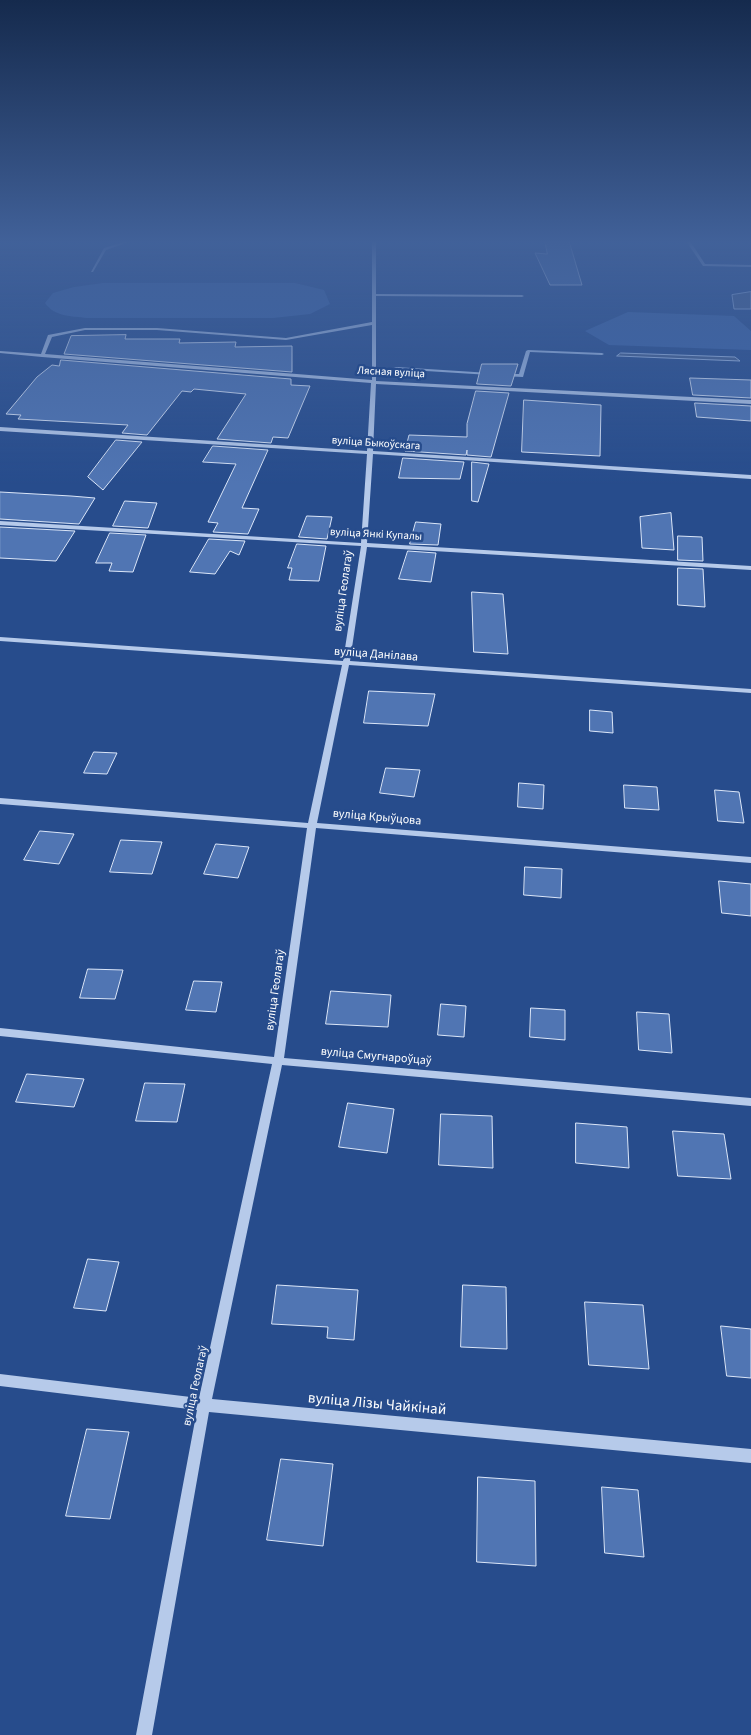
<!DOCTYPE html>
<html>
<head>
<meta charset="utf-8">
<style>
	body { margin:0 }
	canvas { display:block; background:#274c8c }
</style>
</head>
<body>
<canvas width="751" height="1735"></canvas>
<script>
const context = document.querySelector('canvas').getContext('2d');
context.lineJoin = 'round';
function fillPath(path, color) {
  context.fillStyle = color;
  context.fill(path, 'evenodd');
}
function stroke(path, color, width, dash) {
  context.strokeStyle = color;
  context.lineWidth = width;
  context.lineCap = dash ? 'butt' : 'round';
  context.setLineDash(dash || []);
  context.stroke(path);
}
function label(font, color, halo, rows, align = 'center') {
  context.font = font + ' "Source Sans 3",sans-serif';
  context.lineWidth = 5;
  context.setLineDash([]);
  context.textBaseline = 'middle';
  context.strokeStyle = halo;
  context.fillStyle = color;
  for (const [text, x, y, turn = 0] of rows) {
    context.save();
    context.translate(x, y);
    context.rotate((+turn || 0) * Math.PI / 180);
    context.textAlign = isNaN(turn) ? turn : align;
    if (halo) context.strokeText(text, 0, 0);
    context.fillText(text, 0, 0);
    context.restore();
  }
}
fillPath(new Path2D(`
	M 103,283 L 295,283 L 324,290 L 330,304 L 310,314 L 273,318 L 87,318 C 71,316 55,317 45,303 L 53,293 L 74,287 Z
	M 628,312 L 734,316 L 751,331 L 751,350 L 609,345 L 585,331 Z`), '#3c65a9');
const water = new Path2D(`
	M 751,292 L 751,309 L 734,309 L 732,295 Z
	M 621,353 L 735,357 L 740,361 L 617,356 Z`);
fillPath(water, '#47618f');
stroke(water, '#abc4eb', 1);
fillPath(new Path2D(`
	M 528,350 L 602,353 L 604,354 L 602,355 L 530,352 L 523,377 L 501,376 L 501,375 L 503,374 L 519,374 L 526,351 Z
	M 396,367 L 490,373 L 492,374 L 490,375 L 394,369 L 394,368 Z`), '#abc4eb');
const building = new Path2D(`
	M 545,241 L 569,241 L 582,285 L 550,285 L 535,253 L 547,254 Z
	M 126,335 L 125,339 L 180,339 L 179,343 L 236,342 L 235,347 L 292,346 L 292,372 L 64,354 L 71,336 Z
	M 61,360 L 291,379 L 291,385 L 310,386 L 288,438 L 273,437 L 271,443 L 217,439 L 246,394 L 194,389 L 191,392 L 182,391 L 147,435 L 122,433 L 128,425 L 18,419 L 21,415 L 6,414 L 37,377 L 52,365 L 59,366 Z
	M 482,364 L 518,364 L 511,386 L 477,384 Z
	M 690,378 L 751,380 L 751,398 L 693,395 Z
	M 476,391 L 509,393 L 491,457 L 467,455 L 467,450 L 466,455 L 405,451 L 409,435 L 467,437 L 467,424 Z
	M 524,400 L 601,405 L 600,456 L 522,452 Z
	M 695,403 L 751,406 L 751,421 L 697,417 Z
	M 116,440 L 142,442 L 103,490 L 88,477 Z
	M 213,446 L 268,450 L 242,508 L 259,509 L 248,534 L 213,532 L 218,523 L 208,522 L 236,464 L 203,462 Z
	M 403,458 L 464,462 L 460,479 L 399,478 Z
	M 472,462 L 489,464 L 478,502 L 472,501 Z
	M 0,492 L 71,496 L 95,498 L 79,524 L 0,519 Z
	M 125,501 L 157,503 L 148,528 L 113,526 Z
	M 671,513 L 674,550 L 642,548 L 640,517 Z
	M 307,516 L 332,517 L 327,539 L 299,537 Z
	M 416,522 L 441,524 L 438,545 L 410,544 Z
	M 0,527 L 75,531 L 56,561 L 0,558 Z
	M 110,533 L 146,535 L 133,572 L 109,571 L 112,563 L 96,563 Z
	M 678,536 L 702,537 L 703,561 L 678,560 Z
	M 209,539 L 245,541 L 239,555 L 230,551 L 215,574 L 190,572 Z
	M 297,544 L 326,546 L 319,581 L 289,580 L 292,568 L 288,568 Z
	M 408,551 L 436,553 L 431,582 L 399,579 Z
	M 678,568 L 703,569 L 705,607 L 678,605 Z
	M 472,592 L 503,594 L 508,654 L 474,652 Z
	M 369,691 L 435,694 L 428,726 L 364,723 Z
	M 590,710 L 612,712 L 613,733 L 590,731 Z
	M 94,752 L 117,753 L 107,774 L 84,773 Z
	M 386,768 L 420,770 L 414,797 L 380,793 Z
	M 519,783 L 544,785 L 543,809 L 518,807 Z
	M 624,785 L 657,787 L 659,810 L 625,808 Z
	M 715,790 L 739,792 L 744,823 L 718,821 Z
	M 40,831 L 74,834 L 59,864 L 24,860 Z
	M 121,840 L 162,842 L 152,874 L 110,872 Z
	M 216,844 L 249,847 L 238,878 L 204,874 Z
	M 525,867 L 562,869 L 561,898 L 524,895 Z
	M 719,881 L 751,884 L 751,916 L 722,913 Z
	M 88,969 L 123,970 L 115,999 L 80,998 Z
	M 194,981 L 222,982 L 216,1012 L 186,1010 Z
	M 331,991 L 391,995 L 388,1027 L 326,1024 Z
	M 441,1004 L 466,1006 L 464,1037 L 438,1035 Z
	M 531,1008 L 565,1010 L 565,1040 L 530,1037 Z
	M 637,1012 L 669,1014 L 672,1053 L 639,1050 Z
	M 27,1074 L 84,1079 L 74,1107 L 16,1102 Z
	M 145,1083 L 185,1084 L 177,1122 L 136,1121 Z
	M 348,1103 L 394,1109 L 387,1153 L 339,1147 Z
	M 441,1114 L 492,1116 L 493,1168 L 439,1165 Z
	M 576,1123 L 627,1127 L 629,1168 L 576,1163 Z
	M 673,1131 L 724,1134 L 731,1179 L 678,1176 Z
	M 88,1259 L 119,1262 L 106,1311 L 74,1308 Z
	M 277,1285 L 358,1290 L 354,1340 L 327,1338 L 328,1327 L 272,1324 Z
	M 463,1285 L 506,1287 L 507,1349 L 461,1347 Z
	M 585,1302 L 643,1305 L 649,1369 L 589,1365 Z
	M 721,1326 L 751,1329 L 751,1378 L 727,1376 Z
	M 87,1429 L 129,1432 L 110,1519 L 66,1516 Z
	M 281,1459 L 333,1464 L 323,1546 L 267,1540 Z
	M 478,1477 L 535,1481 L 536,1566 L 477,1562 Z
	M 602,1487 L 638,1490 L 644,1557 L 605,1553 Z`);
fillPath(building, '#5075b3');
stroke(building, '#dbe6f8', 1);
fillPath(new Path2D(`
	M 126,241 L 132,241 L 106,250 L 93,272 L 91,272 L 104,248 Z
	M 372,241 L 376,241 L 376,294 L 522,295 L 524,296 L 522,297 L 376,296 L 376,381 L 751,400 L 751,404 L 376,384 L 373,451 L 751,475 L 751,479 L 373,454 L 367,543 L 751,566 L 751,570 L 367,547 L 350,661 L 751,689 L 751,693 L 349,665 L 317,823 L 751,857 L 751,863 L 316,828 L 284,1058 L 751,1098 L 751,1106 L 282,1065 L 212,1399 L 751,1449 L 751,1463 L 209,1412 L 152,1735 L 136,1735 L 197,1410 L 0,1386 L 0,1374 L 199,1398 L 272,1064 L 0,1036 L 0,1028 L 274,1057 L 307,828 L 0,804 L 0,798 L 308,823 L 342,665 L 0,641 L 0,637 L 343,661 L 361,546 L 0,525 L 0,521 L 361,543 L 367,454 L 0,431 L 0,427 L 367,451 L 371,383 L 42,357 L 0,353 L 0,351 L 41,354 L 48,335 L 85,328 L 157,328 L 286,338 L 372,322 ZM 372,325 L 372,380 L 45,354 L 52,337 L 85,330 L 157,330 L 286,340 Z
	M 686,241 L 690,241 L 705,264 L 751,265 L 751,267 L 703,266 Z`), '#b6caea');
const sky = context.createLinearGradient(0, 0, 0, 484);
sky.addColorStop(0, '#152a4d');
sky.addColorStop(0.5, '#416199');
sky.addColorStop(1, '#41619900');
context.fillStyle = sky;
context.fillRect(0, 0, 751, 484);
label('11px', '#fff', '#274c8c', [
	["Лясная вуліца",391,373,3],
	["вуліца Быкоўскага",376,444,4],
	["вуліца Янкі Купалы",376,535,3]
]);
label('12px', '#fff', '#274c8c', [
	["вуліца Геолагаў",344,591,-82],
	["вуліца Данілава",376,655,4],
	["вуліца Крыўцова",377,818,5],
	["вуліца Геолагаў",276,990,-82],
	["вуліца Смугнароўцаў",376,1057,5],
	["вуліца Геолагаў",196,1386,-78]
]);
label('15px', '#fff', '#274c8c', [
	["вуліца Лізы Чайкінай",377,1405,5]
]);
</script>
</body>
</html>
